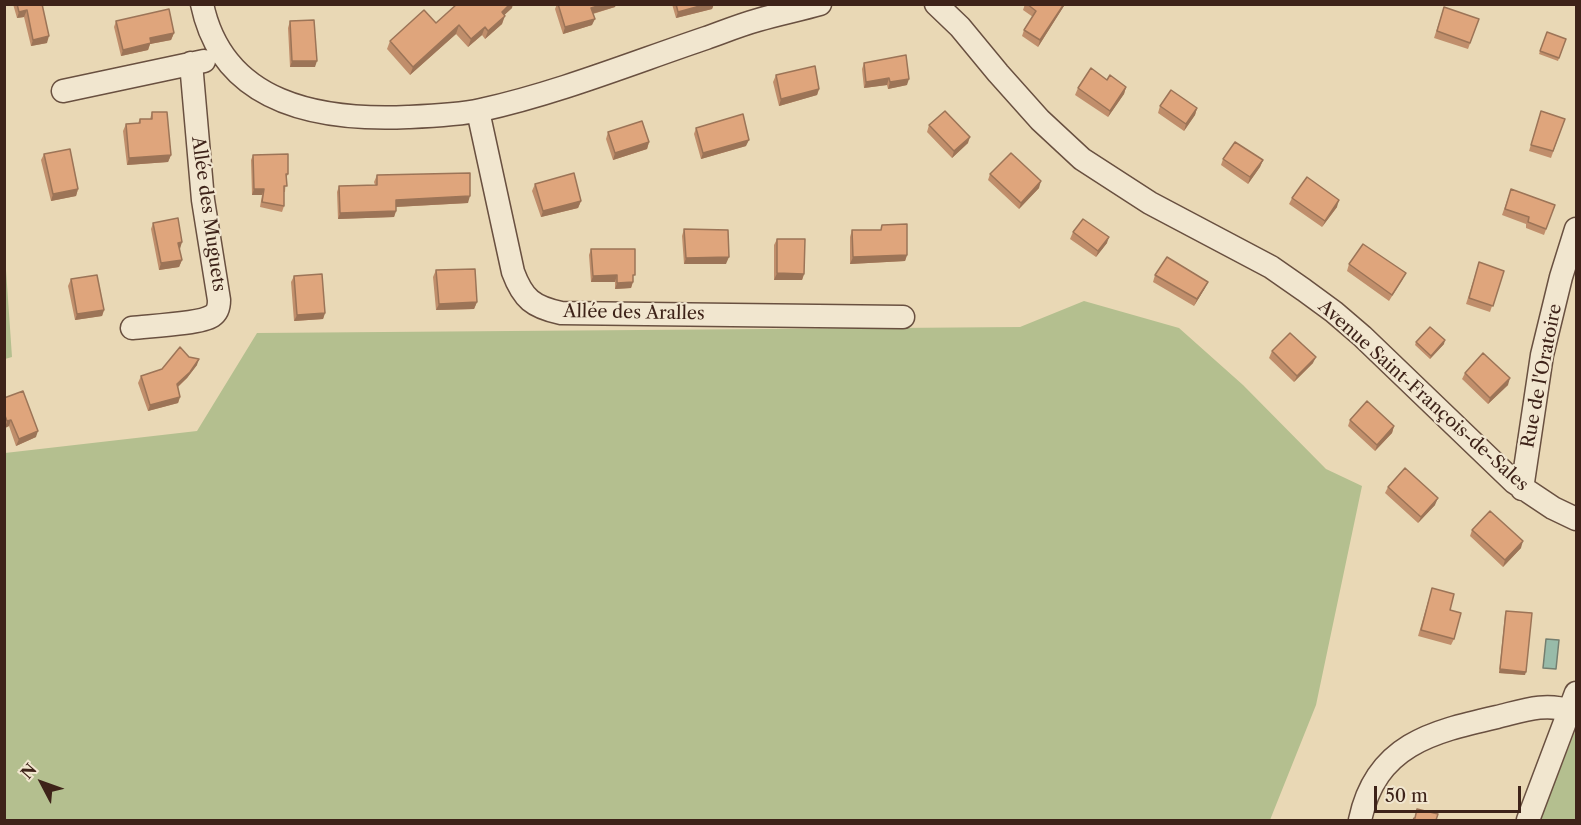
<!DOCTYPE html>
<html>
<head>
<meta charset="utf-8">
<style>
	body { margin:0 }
	#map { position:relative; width:1581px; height:825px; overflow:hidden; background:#e9d8b5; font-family:"Libre Caslon Text",serif }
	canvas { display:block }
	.frame { position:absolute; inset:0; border:6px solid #3e2319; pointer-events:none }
	.north { position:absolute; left:12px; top:753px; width:60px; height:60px; -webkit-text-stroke:4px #f1e6cf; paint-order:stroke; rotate:311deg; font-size:16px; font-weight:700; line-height:24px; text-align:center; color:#3e2319 }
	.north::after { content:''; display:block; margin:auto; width:21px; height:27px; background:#3e2319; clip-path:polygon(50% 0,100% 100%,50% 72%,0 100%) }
	.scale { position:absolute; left:1374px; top:786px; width:147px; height:27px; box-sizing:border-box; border:3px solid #3e2319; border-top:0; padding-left:8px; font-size:18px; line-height:21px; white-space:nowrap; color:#3e2319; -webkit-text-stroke:4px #f1e6cf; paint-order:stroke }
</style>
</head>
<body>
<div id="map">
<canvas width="1581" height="825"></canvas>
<div class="frame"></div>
<div class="north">N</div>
<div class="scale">50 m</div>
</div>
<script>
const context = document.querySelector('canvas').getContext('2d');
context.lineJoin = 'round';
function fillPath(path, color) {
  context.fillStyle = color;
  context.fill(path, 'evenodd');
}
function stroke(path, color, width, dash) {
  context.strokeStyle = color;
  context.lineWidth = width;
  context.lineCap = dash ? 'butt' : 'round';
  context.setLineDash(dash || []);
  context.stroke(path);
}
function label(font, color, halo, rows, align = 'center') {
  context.font = font + ' "Libre Caslon Text",serif';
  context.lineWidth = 4.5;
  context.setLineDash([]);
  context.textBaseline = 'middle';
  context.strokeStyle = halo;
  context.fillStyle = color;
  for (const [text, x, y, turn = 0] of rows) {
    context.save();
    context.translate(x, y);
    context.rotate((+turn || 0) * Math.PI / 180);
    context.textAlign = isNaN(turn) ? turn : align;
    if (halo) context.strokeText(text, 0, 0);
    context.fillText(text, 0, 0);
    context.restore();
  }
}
fillPath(new Path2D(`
	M 4,241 L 12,357 L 5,359 L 4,359 Z
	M 1084,301 L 1179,328 L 1243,385 L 1326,469 L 1362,486 L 1316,705 L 1270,820 L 5,820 L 5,453 L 197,431 L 257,333 L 1020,327 Z
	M 1576,729 L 1576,820 L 1540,820 Z`), '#b4bf8f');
const water = new Path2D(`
	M 1546,639 L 1559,640 L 1556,669 L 1543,668 Z`);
fillPath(water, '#98bba9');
stroke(water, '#747e6f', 1.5);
const minor = new Path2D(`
	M 202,4 C 223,105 321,121 408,117 C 432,116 458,115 481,110 C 558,93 632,63 706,38 C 723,32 740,25 758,20 C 778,14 799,10 820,4
	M 936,4 L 960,27 L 998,73 L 1040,120 L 1082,159 L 1150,203 L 1271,267 L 1304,290 L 1334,312 L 1362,336 L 1514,482 L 1553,508 L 1576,519
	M 63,91 L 204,61
	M 478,111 L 513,272 C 523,299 533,307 561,313 L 903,317
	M 132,328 C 148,326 200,324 212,316 C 218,312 219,307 219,300 L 203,200 L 191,63
	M 1522,489 L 1542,355 L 1561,277 L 1576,229
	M 1360,820 C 1376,745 1431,732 1497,717 C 1522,711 1545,702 1570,711
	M 1528,820 L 1576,693`);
stroke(minor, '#695040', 25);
stroke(minor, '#f1e6cf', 22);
fillPath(new Path2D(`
	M 13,4 L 42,4 L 47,43 L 31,46 L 24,17 L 17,18 Z
	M 557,4 L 616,4 L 615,7 L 593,14 L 592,25 L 563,34 L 555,9 Z
	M 672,4 L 714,4 L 712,9 L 676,18 Z
	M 1025,4 L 1065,4 L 1038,47 L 1022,36 L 1024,30 L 1033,17 L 1023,10 Z
	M 1444,7 L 1479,19 L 1468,49 L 1434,38 Z
	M 512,8 L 504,15 L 502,24 L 485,39 L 482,35 L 468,47 L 456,34 L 410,75 L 387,49 L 390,41 L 436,23 Z
	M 116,21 L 174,33 L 171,40 L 150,44 L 148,50 L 121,56 L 114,27 Z
	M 290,21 L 315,67 L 290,67 L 288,28 Z
	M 1547,32 L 1566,39 L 1558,61 L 1539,54 Z
	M 864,63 L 907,85 L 888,89 L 887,85 L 864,88 L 862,69 Z
	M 776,75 L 819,89 L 817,95 L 779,106 L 773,82 Z
	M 1107,80 L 1126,87 L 1124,94 L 1108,117 L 1075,95 L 1078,88 Z
	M 1160,106 L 1197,108 L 1195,115 L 1184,131 L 1158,113 Z
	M 1541,111 L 1565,119 L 1551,158 L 1529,151 Z
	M 152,112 L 171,155 L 168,162 L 127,165 L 123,131 L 126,124 L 138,123 L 140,119 L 150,119 Z
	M 929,125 L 968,143 L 952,158 L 927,132 Z
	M 696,128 L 746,146 L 701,159 L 694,134 Z
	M 608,132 L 649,142 L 647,149 L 613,160 L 606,139 Z
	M 44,154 L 78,189 L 76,196 L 51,201 L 41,160 Z
	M 253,155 L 288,174 L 286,178 L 285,192 L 284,192 L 284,206 L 282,212 L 260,207 L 262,195 L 252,195 L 251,160 Z
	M 1223,159 L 1263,160 L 1260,167 L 1248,184 L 1221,165 Z
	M 990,174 L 1039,188 L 1019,209 L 988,180 Z
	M 377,175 L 468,203 L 396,207 L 396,211 L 394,217 L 338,219 L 337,192 L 339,186 L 375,185 L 374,182 Z
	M 535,184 L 581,201 L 578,208 L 541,217 L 532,191 Z
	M 1511,189 L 1555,205 L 1544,235 L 1526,228 L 1526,224 L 1502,215 Z
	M 1292,198 L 1337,207 L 1322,227 L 1289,204 Z
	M 153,223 L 182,242 L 179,249 L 182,260 L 179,267 L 159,270 L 151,229 Z
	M 882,225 L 907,255 L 905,261 L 850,264 L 850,237 L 852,230 L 881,230 Z
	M 684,229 L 726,264 L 684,264 L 682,236 Z
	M 1073,232 L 1107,243 L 1096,257 L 1070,239 Z
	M 777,239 L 804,274 L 802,280 L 774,280 L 774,245 Z
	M 591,249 L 633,281 L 631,288 L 615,289 L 615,282 L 591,282 L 589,255 Z
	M 1349,264 L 1403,279 L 1389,301 L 1347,271 Z
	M 1477,269 L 1504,271 L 1490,312 L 1466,304 Z
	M 436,270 L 477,302 L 474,309 L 436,310 L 433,277 Z
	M 1155,275 L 1205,288 L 1194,306 L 1153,282 Z
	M 294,276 L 325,313 L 323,319 L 294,321 L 291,282 Z
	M 71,279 L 104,310 L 102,316 L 75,320 L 68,286 Z
	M 1416,342 L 1444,344 L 1430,359 L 1415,345 Z
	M 1272,351 L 1313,363 L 1294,382 L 1269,358 Z
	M 197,365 L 187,378 L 178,387 L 180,397 L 178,403 L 148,411 L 138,383 L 141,376 Z
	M 1465,373 L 1508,385 L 1488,404 L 1462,379 Z
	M 4,398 L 36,437 L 16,446 L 9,426 L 5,428 L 4,426 Z
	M 1350,420 L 1394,426 L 1392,433 L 1375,451 L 1348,426 Z
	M 1388,487 L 1435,505 L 1418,523 L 1385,493 Z
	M 1472,530 L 1521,548 L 1503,567 L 1470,536 Z
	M 1432,588 L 1450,610 L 1454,639 L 1451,645 L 1418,636 Z
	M 1506,611 L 1525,675 L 1499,673 L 1505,614 Z`), '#c08e6b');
fillPath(new Path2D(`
	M 510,4 L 513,4 L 512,8 L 499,20 L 502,12 Z
	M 604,4 L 616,4 L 615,7 L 588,15 L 591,8 Z
	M 707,4 L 714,4 L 712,9 L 676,18 L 678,12 Z
	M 1064,4 L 1065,4 L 1064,6 L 1038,47 L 1040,40 Z
	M 27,10 L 24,17 L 17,18 L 19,12 Z
	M 505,16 L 502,24 L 485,39 L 488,31 Z
	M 595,19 L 592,25 L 563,34 L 565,27 Z
	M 459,25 L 456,34 L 410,75 L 413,67 Z
	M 485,27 L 482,35 L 468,47 L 471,39 Z
	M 174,33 L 171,40 L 150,44 L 148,50 L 121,56 L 123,50 L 150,38 Z
	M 49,36 L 47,43 L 31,46 L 33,40 Z
	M 292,61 L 317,61 L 315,67 L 290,67 Z
	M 889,78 L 887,85 L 864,88 L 866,82 Z
	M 909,79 L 907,85 L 888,89 L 890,82 Z
	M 1126,87 L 1124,94 L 1108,117 L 1110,111 Z
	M 819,89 L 817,95 L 779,106 L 781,99 Z
	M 1197,108 L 1195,115 L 1184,131 L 1186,124 Z
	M 970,137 L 968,143 L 952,158 L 954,151 Z
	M 749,140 L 746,146 L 701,159 L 703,153 Z
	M 649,142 L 647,149 L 613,160 L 615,153 Z
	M 171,155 L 168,162 L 127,165 L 129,158 Z
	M 1263,160 L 1260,167 L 1248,184 L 1250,177 Z
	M 1041,181 L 1039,188 L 1019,209 L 1021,203 Z
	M 78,189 L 76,196 L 51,201 L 53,194 Z
	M 254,189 L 264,189 L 262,195 L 252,195 Z
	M 470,196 L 468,203 L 394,207 L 396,200 Z
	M 1339,200 L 1337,207 L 1322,227 L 1325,221 Z
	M 581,201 L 578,208 L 541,217 L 543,211 Z
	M 396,211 L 394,217 L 338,219 L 340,213 Z
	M 1109,237 L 1107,243 L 1096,257 L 1098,251 Z
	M 182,242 L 180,249 L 176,249 L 178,243 Z
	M 907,255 L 905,261 L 850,264 L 853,257 Z
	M 729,257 L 726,264 L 684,264 L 686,258 Z
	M 182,260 L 179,267 L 159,270 L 161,263 Z
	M 777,273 L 804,274 L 802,280 L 774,280 Z
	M 617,275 L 615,282 L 591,282 L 593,276 Z
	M 633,282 L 631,288 L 615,289 L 617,283 Z
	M 1208,282 L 1205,288 L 1194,306 L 1197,299 Z
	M 477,302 L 474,309 L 436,310 L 439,304 Z
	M 104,310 L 102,316 L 75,320 L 77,314 Z
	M 325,313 L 323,319 L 294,321 L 297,315 Z
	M 1445,340 L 1444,344 L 1430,359 L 1431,356 Z
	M 1316,357 L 1313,363 L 1294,382 L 1297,376 Z
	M 199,359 L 197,365 L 187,378 L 174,390 L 177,384 Z
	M 1510,378 L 1508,385 L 1488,404 L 1490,398 Z
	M 180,397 L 178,403 L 148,411 L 150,405 Z
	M 11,420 L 9,426 L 5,428 L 7,421 Z
	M 1394,426 L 1392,433 L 1375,451 L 1377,445 Z
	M 38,431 L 36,437 L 16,446 L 19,439 Z
	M 1438,498 L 1435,505 L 1418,523 L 1421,517 Z
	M 1523,541 L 1521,548 L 1503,567 L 1505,560 Z
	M 1500,669 L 1526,672 L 1525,675 L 1499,673 Z`), '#9c7457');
const building = new Path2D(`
	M 17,4 L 42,4 L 49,36 L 33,40 L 27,10 L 19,12 Z
	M 457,4 L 510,4 L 502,12 L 505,16 L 488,31 L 485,27 L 471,39 L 459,25 L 413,67 L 390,41 L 424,10 L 436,23 Z
	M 558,4 L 604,4 L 591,8 L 595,19 L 565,27 Z
	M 676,4 L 707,4 L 678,12 Z
	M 1027,4 L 1064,4 L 1040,40 L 1024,30 L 1036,11 Z
	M 1444,7 L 1479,19 L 1470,43 L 1437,31 Z
	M 169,9 L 174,33 L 150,38 L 151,43 L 123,50 L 116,21 Z
	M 314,20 L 317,61 L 292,61 L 290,21 Z
	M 1547,32 L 1566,39 L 1559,58 L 1540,51 Z
	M 906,55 L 909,79 L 890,82 L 889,78 L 866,82 L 864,63 Z
	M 815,66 L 819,89 L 781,99 L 776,75 Z
	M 1091,68 L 1107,80 L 1110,75 L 1126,87 L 1110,111 L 1078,88 Z
	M 1171,90 L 1197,108 L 1186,124 L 1160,106 Z
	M 945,111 L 970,137 L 954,151 L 929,125 Z
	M 1541,111 L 1565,119 L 1553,151 L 1531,145 Z
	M 152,112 L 167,112 L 171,155 L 129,158 L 126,124 L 140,123 L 140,119 L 152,119 Z
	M 743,114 L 749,140 L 703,153 L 696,128 Z
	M 642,121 L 649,142 L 615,153 L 608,132 Z
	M 1235,142 L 1263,160 L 1250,177 L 1223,159 Z
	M 70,149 L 78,189 L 53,194 L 44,154 Z
	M 1011,153 L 1041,181 L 1021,203 L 990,174 Z
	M 288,154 L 288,174 L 286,174 L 287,186 L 284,186 L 284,206 L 262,202 L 264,189 L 254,189 L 253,155 Z
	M 470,173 L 470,196 L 396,200 L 396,211 L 340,213 L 339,186 L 377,185 L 377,175 Z
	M 574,173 L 581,201 L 543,211 L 535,184 Z
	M 1307,177 L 1339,200 L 1325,221 L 1292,198 Z
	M 1511,189 L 1555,205 L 1546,229 L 1528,222 L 1529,217 L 1505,209 Z
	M 178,218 L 182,242 L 178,243 L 182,260 L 161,263 L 153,223 Z
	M 1083,219 L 1109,237 L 1098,251 L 1073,232 Z
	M 907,224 L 907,255 L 853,257 L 852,230 L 881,230 L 882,225 Z
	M 684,229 L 728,230 L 729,257 L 686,258 Z
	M 777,239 L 805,239 L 804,274 L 777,273 Z
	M 1363,244 L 1406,273 L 1392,295 L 1349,264 Z
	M 591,249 L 635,249 L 635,275 L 633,275 L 633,282 L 617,283 L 617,275 L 593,276 Z
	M 1167,257 L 1208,282 L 1197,299 L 1155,275 Z
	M 1479,262 L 1504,271 L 1493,306 L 1469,298 Z
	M 475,269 L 477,302 L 439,304 L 436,270 Z
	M 322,274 L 325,313 L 297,315 L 294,276 Z
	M 97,275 L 104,310 L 77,314 L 71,279 Z
	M 1430,327 L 1445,340 L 1431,356 L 1416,342 Z
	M 1290,333 L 1316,357 L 1297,376 L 1272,351 Z
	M 180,347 L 189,357 L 199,359 L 190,372 L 177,384 L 180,397 L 150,405 L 141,376 L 162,369 Z
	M 1483,353 L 1510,378 L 1490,398 L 1465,373 Z
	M 23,391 L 38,431 L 19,439 L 11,420 L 7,421 L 4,413 L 4,398 Z
	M 1367,401 L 1394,426 L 1377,445 L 1350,420 Z
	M 1405,468 L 1438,498 L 1421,517 L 1388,487 Z
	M 1490,511 L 1523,541 L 1505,560 L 1472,530 Z
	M 1432,588 L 1454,594 L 1450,610 L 1461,613 L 1454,639 L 1421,630 Z
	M 1506,611 L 1532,613 L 1526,672 L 1500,669 Z
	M 1417,809 L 1438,814 L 1436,820 L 1413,820 L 1414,818 L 1415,818 Z`);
fillPath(building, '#dfa57c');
stroke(building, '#9c7457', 1.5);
label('18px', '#3e2319', '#f1e6cf', [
	["Allée des Muguets",208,214,82],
	["Allée des Aralles",634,313,1],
	["Rue de l'Oratoire",1542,376,-79],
	["Avenue Saint-François-de-Sales",1423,396,42]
]);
</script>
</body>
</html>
